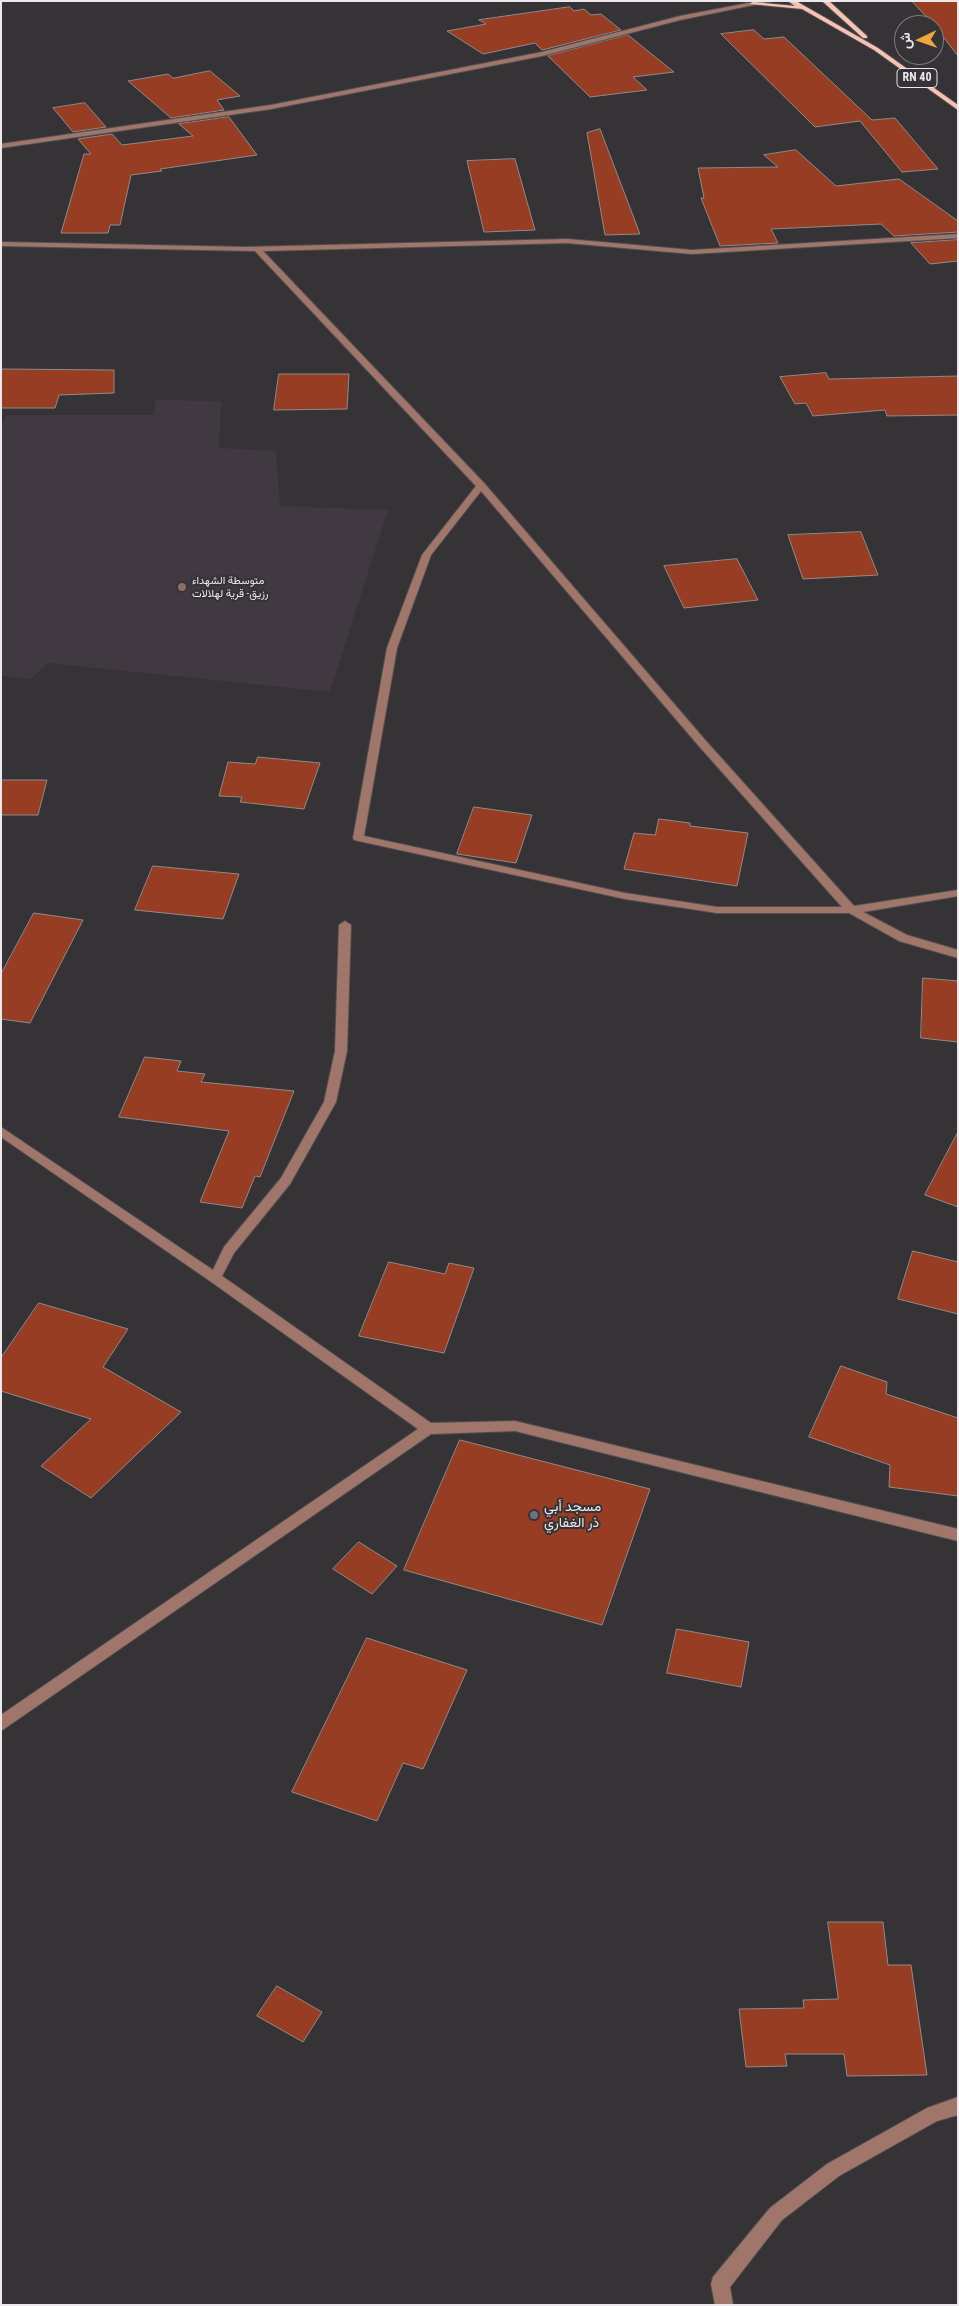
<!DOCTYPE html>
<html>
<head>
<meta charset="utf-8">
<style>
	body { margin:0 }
	#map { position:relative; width:959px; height:2306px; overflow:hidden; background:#353335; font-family:"Roboto Condensed",Vazirmatn,sans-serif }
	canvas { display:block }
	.frame { position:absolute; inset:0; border:2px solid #ebe9eb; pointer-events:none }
	.north { position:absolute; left:894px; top:15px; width:50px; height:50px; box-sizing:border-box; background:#353335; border:1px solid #7e7c7e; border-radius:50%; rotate:267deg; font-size:14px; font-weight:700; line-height:20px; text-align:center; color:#ebe9eb }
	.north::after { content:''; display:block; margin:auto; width:18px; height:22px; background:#f0a63e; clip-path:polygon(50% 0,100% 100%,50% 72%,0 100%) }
</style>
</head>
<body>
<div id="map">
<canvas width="959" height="2306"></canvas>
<div class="frame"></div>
<div class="north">ش</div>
</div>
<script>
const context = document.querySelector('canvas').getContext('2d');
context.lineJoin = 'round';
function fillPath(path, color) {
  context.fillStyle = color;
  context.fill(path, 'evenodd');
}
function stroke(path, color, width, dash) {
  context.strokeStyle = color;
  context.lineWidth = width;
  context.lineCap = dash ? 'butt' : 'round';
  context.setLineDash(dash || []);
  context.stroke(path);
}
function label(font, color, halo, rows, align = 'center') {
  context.font = font + ' "Roboto Condensed",Vazirmatn,sans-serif';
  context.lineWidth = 4;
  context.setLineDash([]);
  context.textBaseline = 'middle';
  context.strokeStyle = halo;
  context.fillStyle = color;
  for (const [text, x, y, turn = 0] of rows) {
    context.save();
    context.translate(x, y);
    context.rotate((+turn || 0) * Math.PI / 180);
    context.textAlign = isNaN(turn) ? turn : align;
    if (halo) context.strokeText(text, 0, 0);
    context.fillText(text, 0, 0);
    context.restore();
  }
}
fillPath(new Path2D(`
	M 156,400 L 221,401 L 219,448 L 276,451 L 280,506 L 388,510 L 330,692 L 48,663 L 31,679 L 1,676 L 1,426 L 7,415 L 153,415 Z`), '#413941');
const building = new Path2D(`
	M 912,1 L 958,1 L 958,56 L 934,25 Z
	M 570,7 L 574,11 L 584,9 L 591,15 L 601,14 L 621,30 L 542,50 L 535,43 L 483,54 L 447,31 L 486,24 L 479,20 Z
	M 754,30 L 764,39 L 784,37 L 872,120 L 895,118 L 938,169 L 902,172 L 860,121 L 815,127 L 721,34 Z
	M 628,35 L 674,72 L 633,77 L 647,90 L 590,97 L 548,56 Z
	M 210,71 L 240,96 L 217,100 L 224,110 L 171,118 L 128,81 L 168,74 L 173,78 Z
	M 85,103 L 106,127 L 73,132 L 53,108 Z
	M 229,117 L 257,155 L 160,169 L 162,171 L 131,175 L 120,225 L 110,225 L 108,233 L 61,233 L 84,154 L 91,154 L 78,139 L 112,134 L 122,145 L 193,136 L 179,124 Z
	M 600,129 L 640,234 L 605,235 L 587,133 Z
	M 796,150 L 836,186 L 899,179 L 958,221 L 958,232 L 894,236 L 881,224 L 771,229 L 778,243 L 720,246 L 701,198 L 704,198 L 698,168 L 778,167 L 764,155 Z
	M 515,159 L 535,230 L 484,232 L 467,161 Z
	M 958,240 L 958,261 L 930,264 L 911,243 Z
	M 1,369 L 114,370 L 114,393 L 59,395 L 55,408 L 1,408 Z
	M 826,373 L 829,379 L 958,376 L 958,415 L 887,416 L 885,410 L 813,416 L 806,403 L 795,404 L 780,377 Z
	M 279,374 L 349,374 L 347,409 L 274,410 Z
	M 861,532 L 878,575 L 803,579 L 788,535 Z
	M 737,559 L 758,600 L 684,608 L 664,566 Z
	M 258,757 L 320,763 L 304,809 L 240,802 L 242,797 L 219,796 L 228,762 L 255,764 Z
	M 1,780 L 47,780 L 38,815 L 1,815 Z
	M 474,807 L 532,815 L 516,863 L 457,854 Z
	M 659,819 L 690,823 L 690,826 L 748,833 L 737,886 L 624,869 L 634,833 L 655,835 Z
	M 153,866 L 239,874 L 223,919 L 135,910 Z
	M 34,913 L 83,920 L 30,1023 L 1,1019 L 1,974 Z
	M 923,978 L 958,981 L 958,1042 L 921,1038 Z
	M 145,1057 L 181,1061 L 177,1071 L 205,1074 L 201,1082 L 294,1091 L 260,1177 L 255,1176 L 242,1208 L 200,1202 L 229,1131 L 119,1117 Z
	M 958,1132 L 958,1207 L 925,1195 Z
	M 913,1251 L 958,1262 L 958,1314 L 898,1299 Z
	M 389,1262 L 445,1274 L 449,1263 L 474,1268 L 444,1353 L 359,1336 Z
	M 39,1303 L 128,1329 L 103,1367 L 181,1412 L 91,1498 L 41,1466 L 91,1419 L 1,1391 L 1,1358 Z
	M 841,1366 L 887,1382 L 886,1394 L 958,1418 L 958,1496 L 889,1487 L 890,1465 L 809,1437 Z
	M 460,1440 L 650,1489 L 602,1625 L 404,1570 Z
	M 359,1542 L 397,1566 L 372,1594 L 333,1569 Z
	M 677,1629 L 749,1642 L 741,1687 L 667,1673 Z
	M 367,1638 L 467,1670 L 423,1769 L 403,1763 L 377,1821 L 292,1792 Z
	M 828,1922 L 883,1922 L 888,1965 L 911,1965 L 927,2075 L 847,2076 L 844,2054 L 785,2054 L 787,2066 L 746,2067 L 739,2009 L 804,2008 L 803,2000 L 838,1999 Z
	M 277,1986 L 322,2012 L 303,2042 L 257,2016 Z`);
fillPath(building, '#973d24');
stroke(building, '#8f8b89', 1);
const minor = new Path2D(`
	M 759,1 L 773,1 L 680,20 L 542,56 L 271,109 L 1,148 L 1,144 L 271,105 L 542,52 L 680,16 Z
	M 958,234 L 958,238 L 692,254 L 567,243 L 263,251 L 484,483 L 706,741 L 854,906 L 958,890 L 958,896 L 863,912 L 907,935 L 958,950 L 958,958 L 899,941 L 849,913 L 717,913 L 625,899 L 354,840 L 353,838 L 387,648 L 422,555 L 476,486 L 255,251 L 1,246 L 1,242 L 246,247 L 567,239 L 692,250 ZM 481,491 L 698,745 L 842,907 L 717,907 L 625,893 L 364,836 L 397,648 L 431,555 Z
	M 345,921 L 351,925 L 347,1051 L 336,1102 L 290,1184 L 234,1253 L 222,1276 L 431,1423 L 515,1421 L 958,1529 L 958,1541 L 515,1431 L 431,1434 L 1,1731 L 1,1715 L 418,1429 L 210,1281 L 1,1137 L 1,1127 L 213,1270 L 224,1247 L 281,1178 L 324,1102 L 335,1051 L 339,925 Z
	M 958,2097 L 958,2115 L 937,2121 L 839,2176 L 782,2220 L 730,2287 L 733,2305 L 715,2305 L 711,2284 L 713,2277 L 770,2208 L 827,2164 L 927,2108 Z`);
const major = new Path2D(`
	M 788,1 L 796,1 L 878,48 L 958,105 L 958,110 L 874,50 L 802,9 L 750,4 L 753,2 L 795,6 Z
	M 822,1 L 829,1 L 867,36 L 867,38 L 863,38 Z`);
stroke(minor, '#525052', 2);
stroke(major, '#525052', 2);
fillPath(minor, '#a1766a');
fillPath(major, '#f8c2b3');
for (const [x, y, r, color] of [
	[182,587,5,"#8d6e63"],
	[534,1515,5,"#6b7280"]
]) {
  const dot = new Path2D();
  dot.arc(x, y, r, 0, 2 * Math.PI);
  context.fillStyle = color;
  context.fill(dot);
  stroke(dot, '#353335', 2);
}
label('11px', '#ebe9eb', '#353335', [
	["متوسطة الشهداء",192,581],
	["رزيق- قرية لهلالات",192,594]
], 'left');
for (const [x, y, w] of [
	[917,78,40]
]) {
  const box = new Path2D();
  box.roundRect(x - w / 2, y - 9.5, w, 19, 4);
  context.fillStyle = '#353335';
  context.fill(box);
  stroke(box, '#ebe9eb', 1);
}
label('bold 12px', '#ebe9eb', null, [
	["RN 40",917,78]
]);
label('14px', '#ebe9eb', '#353335', [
	["مسجد أبي",544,1507],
	["ذر الغفاري",544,1523]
], 'left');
</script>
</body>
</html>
